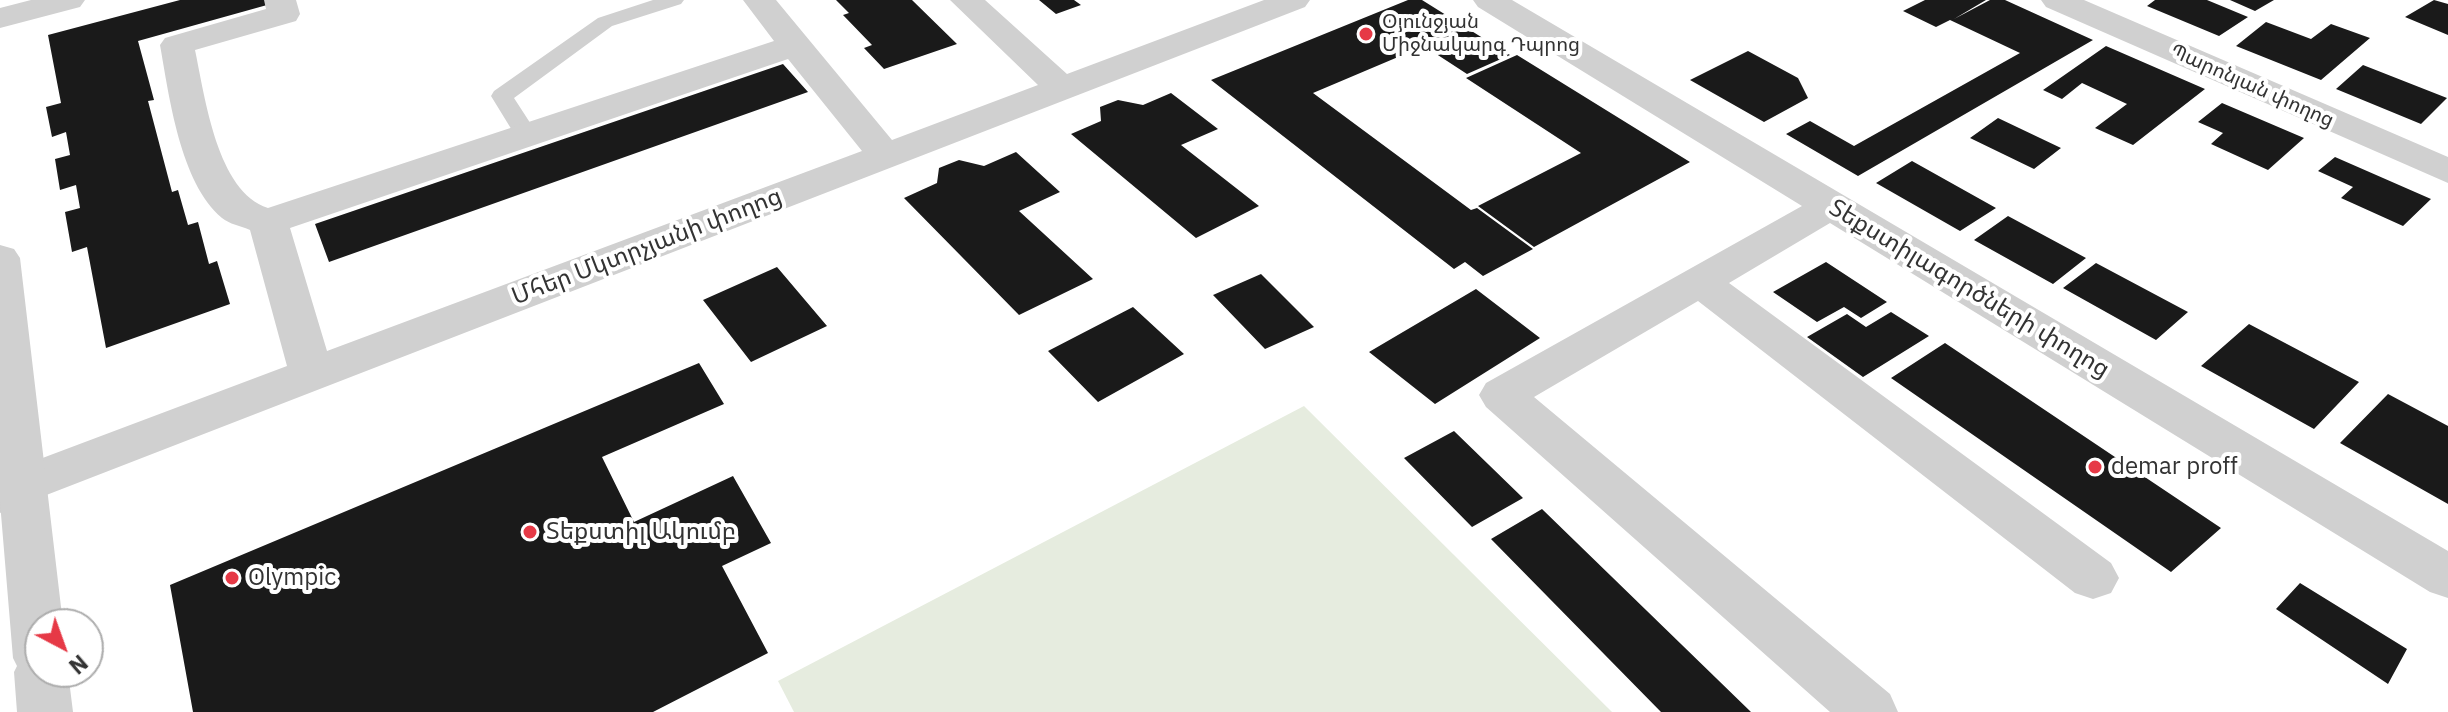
<!DOCTYPE html>
<html>
<head>
<meta charset="utf-8">
<style>
	body { margin:0 }
	#map { position:relative; width:2448px; height:712px; overflow:hidden; background:#fff; font-family:"IBM Plex Sans",sans-serif }
	canvas { display:block }
	.north { position:absolute; left:24px; top:608px; width:80px; height:80px; box-sizing:border-box; background:#fff; border:2px solid #adadad; border-radius:50%; rotate:139deg; font-size:22px; font-weight:700; line-height:32px; text-align:center; color:#333 }
	.north::after { content:''; display:block; margin:auto; width:28px; height:36px; background:#e63946; clip-path:polygon(50% 0,100% 100%,50% 72%,0 100%) }
</style>
</head>
<body>
<div id="map">
<canvas width="2448" height="712"></canvas>
<div class="north">N</div>
</div>
<script>
const context = document.querySelector('canvas').getContext('2d');
context.lineJoin = 'round';
function fillPath(path, color) {
  context.fillStyle = color;
  context.fill(path, 'evenodd');
}
function stroke(path, color, width, dash) {
  context.strokeStyle = color;
  context.lineWidth = width;
  context.lineCap = dash ? 'butt' : 'round';
  context.setLineDash(dash || []);
  context.stroke(path);
}
function label(font, color, halo, rows, align = 'center') {
  context.font = font + ' "IBM Plex Sans","Noto Sans Armenian",sans-serif';
  context.lineWidth = 8;
  context.setLineDash([]);
  context.textBaseline = 'middle';
  context.strokeStyle = halo;
  context.fillStyle = color;
  for (const [text, x, y, turn = 0] of rows) {
    context.save();
    context.translate(x, y);
    context.rotate((+turn || 0) * Math.PI / 180);
    context.textAlign = isNaN(turn) ? turn : align;
    if (halo) context.strokeText(text, 0, 0);
    context.fillText(text, 0, 0);
    context.restore();
  }
}
fillPath(new Path2D(`
	M 1304,406 L 1612,712 L 794,712 L 778,681 Z`), '#e6ecdf');
fillPath(new Path2D(`
	M 180,0 L 265,0 L 267,5 L 138,41 L 154,100 L 148,101 L 172,192 L 178,190 L 188,225 L 198,222 L 209,264 L 217,261 L 230,304 L 106,348 L 87,247 L 72,252 L 65,212 L 80,208 L 76,185 L 60,190 L 55,159 L 70,155 L 66,132 L 52,137 L 46,107 L 61,103 L 48,35 Z
	M 836,0 L 912,0 L 957,44 L 884,69 L 864,48 L 872,45 L 843,15 L 849,13 Z
	M 1039,0 L 1074,0 L 1081,5 L 1056,14 Z
	M 1408,0 L 1422,0 L 1510,55 L 1467,74 L 1424,46 L 1313,93 L 1471,210 L 1477,208 L 1533,249 L 1483,276 L 1465,262 L 1454,269 L 1211,80 Z
	M 1925,0 L 1986,0 L 1954,19 L 1990,0 L 2005,0 L 2093,40 L 1858,176 L 1786,134 L 1810,121 L 1854,146 L 2020,53 L 1950,20 L 1936,27 L 1903,11 Z
	M 2155,0 L 2207,0 L 2248,17 L 2219,36 L 2147,6 Z
	M 2230,0 L 2274,0 L 2255,11 Z
	M 2434,0 L 2448,4 L 2448,35 L 2405,17 Z
	M 2266,22 L 2311,39 L 2331,24 L 2370,38 L 2321,80 L 2236,46 Z
	M 2106,46 L 2205,89 L 2133,145 L 2095,128 L 2127,104 L 2082,83 L 2062,99 L 2043,90 Z
	M 1748,51 L 1798,78 L 1808,98 L 1764,122 L 1690,80 Z
	M 1517,55 L 1690,162 L 1534,247 L 1478,206 L 1581,153 L 1466,78 Z
	M 783,64 L 808,92 L 329,262 L 315,224 Z
	M 2363,65 L 2447,98 L 2421,124 L 2336,89 Z
	M 1171,93 L 1218,129 L 1181,145 L 1259,206 L 1196,238 L 1071,134 L 1101,121 L 1100,107 L 1118,100 L 1143,105 Z
	M 2222,103 L 2304,138 L 2268,170 L 2211,144 L 2223,133 L 2198,122 Z
	M 1998,118 L 2061,148 L 2034,169 L 1970,138 Z
	M 1016,152 L 1060,192 L 1019,211 L 1093,279 L 1019,315 L 904,198 L 937,183 L 939,168 L 959,160 L 984,166 Z
	M 2335,157 L 2431,199 L 2403,226 L 2341,198 L 2353,187 L 2318,171 Z
	M 1912,161 L 1996,208 L 1960,231 L 1876,183 Z
	M 2008,216 L 2086,258 L 2053,284 L 1974,240 Z
	M 1826,262 L 1887,302 L 1861,318 L 1844,307 L 1817,322 L 1773,292 Z
	M 2096,263 L 2188,312 L 2156,340 L 2063,288 Z
	M 777,267 L 827,326 L 751,362 L 703,300 Z
	M 1261,274 L 1314,327 L 1265,349 L 1213,295 Z
	M 1476,289 L 1540,338 L 1435,404 L 1369,352 Z
	M 1133,307 L 1184,354 L 1098,402 L 1048,351 Z
	M 1891,312 L 1929,336 L 1863,377 L 1807,337 L 1847,314 L 1866,327 Z
	M 2249,324 L 2359,382 L 2314,429 L 2201,366 Z
	M 1945,343 L 2109,453 L 2221,528 L 2171,572 L 1891,378 Z
	M 699,363 L 724,404 L 602,457 L 634,522 L 733,476 L 771,543 L 722,566 L 768,653 L 653,712 L 193,712 L 170,585 Z
	M 2388,394 L 2448,426 L 2448,504 L 2340,443 Z
	M 1454,431 L 1523,498 L 1472,527 L 1404,458 Z
	M 1542,509 L 1751,712 L 1661,712 L 1491,539 Z
	M 2300,583 L 2407,649 L 2388,684 L 2276,609 Z`), '#1a1a1a');
fillPath(new Path2D(`
	M 653,0 L 684,0 L 681,4 L 612,26 L 514,98 L 538,135 L 534,140 L 518,140 L 491,96 L 494,91 L 598,18 Z`), '#d0d0d0');
fillPath(new Path2D(`
	M 31,0 L 85,0 L 80,7 L 0,28 L 0,8 Z
	M 264,0 L 296,0 L 300,14 L 296,21 L 195,50 C 205,97 217,192 268,208 L 774,41 L 743,0 L 776,0 L 892,140 L 1038,85 L 950,0 L 985,0 L 1067,74 L 1264,0 L 1310,0 L 1305,7 L 0,513 L 0,474 L 287,366 L 250,230 C 241,226 229,224 222,218 C 180,183 169,95 160,45 L 165,38 L 266,9 ZM 788,59 L 862,151 L 327,351 L 290,228 Z
	M 1473,0 L 1512,0 L 2448,551 L 2448,598 L 2430,592 L 1830,223 L 1729,283 L 2111,563 L 2119,578 L 2111,593 L 2093,599 L 2075,593 L 1698,301 L 1534,397 L 1890,694 L 1898,712 L 1830,712 L 1486,407 L 1479,395 L 1486,383 L 1802,206 L 1478,7 Z
	M 2041,0 L 2084,0 L 2448,157 L 2448,183 L 2046,7 Z`), '#d0d0d0');
fillPath(new Path2D(`
	M 0,245 L 14,249 L 20,258 L 63,624 L 40,624 L 40,672 L 68,672 L 73,712 L 17,712 L 14,672 L 17,666 L 13,658 L 0,502 Z`), '#d0d0d0');
for (const [x, y, r, color] of [
	[1366,34,8,"#e63946"],
	[2095,467,8,"#e63946"],
	[530,532,8,"#e63946"],
	[232,578,8,"#e63946"]
]) {
  const dot = new Path2D();
  dot.arc(x, y, r, 0, 2 * Math.PI);
  context.fillStyle = color;
  context.fill(dot);
  stroke(dot, '#fff', 3);
}
label('20px', '#333', '#fff', [
	["Օյունջյան",1382,22],
	["Միջնակարգ Դպրոց",1382,45]
], 'left');
label('20px', '#333', '#fff', [
	["Պարոնյան փողոց",2252,86,24]
]);
label('24px', '#333', '#fff', [
	["Մհեր Մկտրչյանի փողոց",647,247,-21],
	["Տեքստիլագործների փողոց",1969,289,31]
]);
label('24px', '#333', '#fff', [
	["demar proff",2111,467],
	["Տեքստիլ Ակումբ",546,532],
	["Olympic",248,578]
], 'left');
</script>
</body>
</html>
